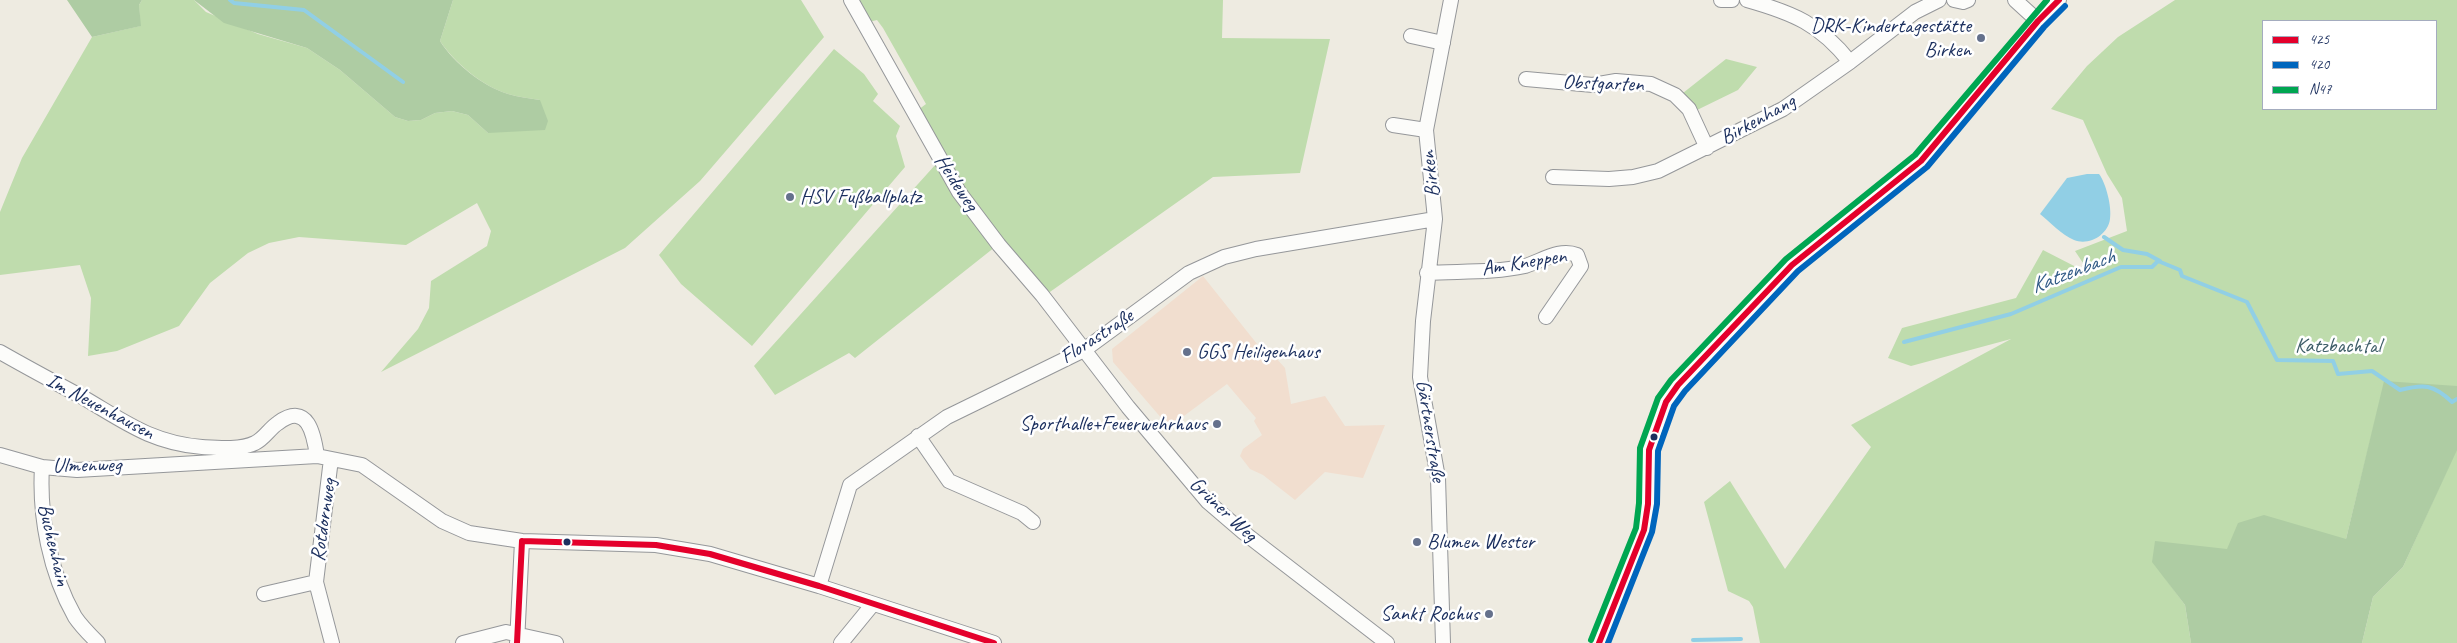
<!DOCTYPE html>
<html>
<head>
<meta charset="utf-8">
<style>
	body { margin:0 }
	#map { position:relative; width:2457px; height:643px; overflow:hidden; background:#eeebe1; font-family:Caveat,sans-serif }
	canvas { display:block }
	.legend { position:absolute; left:2262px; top:20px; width:175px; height:90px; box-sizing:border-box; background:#fff; border:1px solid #a4acbf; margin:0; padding:6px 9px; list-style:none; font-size:15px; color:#1b2f5e }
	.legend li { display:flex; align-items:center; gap:10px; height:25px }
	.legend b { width:25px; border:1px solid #a4acbf }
</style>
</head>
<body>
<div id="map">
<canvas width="2457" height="643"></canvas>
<ul class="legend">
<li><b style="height:6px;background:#e4002b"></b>425</li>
<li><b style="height:6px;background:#0065bd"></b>420</li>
<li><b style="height:6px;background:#00a651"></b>N47</li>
</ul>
</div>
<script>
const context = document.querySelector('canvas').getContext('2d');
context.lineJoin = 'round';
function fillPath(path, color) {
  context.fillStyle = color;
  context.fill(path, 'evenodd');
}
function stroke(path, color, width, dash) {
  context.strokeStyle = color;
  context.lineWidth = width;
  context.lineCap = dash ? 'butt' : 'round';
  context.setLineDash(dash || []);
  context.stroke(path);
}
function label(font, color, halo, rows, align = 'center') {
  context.font = font + ' Caveat,sans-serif';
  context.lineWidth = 5;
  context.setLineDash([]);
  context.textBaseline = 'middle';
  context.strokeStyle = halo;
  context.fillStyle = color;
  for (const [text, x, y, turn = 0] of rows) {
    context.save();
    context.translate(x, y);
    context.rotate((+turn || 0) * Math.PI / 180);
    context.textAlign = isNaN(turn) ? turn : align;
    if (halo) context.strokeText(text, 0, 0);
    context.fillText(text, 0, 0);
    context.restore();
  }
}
fillPath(new Path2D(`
	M 1203,276 L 1265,354 L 1276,358 L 1285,368 L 1291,404 L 1325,396 L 1345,426 L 1385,425 L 1363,478 L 1325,472 L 1295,500 L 1263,475 L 1250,469 L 1240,456 L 1243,449 L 1262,435 L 1254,421 L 1256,418 L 1227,384 L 1169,427 L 1113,362 L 1112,349 Z`), '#f1decf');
fillPath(new Path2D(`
	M 142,0 L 194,0 L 206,12 L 258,34 L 307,48 L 340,70 L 395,117 L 408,121 L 421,120 L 435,113 L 452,111 L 468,115 L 488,133 L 540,100 C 529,98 518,97 508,94 C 482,86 455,63 440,41 L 453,0 L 801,0 L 824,37 L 700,181 L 625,248 L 381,372 L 418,329 L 429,308 L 431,281 L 487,246 L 491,231 L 477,203 L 406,245 L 299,237 L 269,243 L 248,253 L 210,283 L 179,326 L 117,351 L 88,356 L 91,298 L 80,265 L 0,275 L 0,212 L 22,158 L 92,37 L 140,26 L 139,5 Z
	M 856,0 L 1223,0 L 1222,38 L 1330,39 L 1300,173 L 1213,177 L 1047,294 L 1003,242 L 946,163 L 918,110 L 926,104 L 883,28 L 877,20 L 869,22 Z
	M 2175,0 L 2457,0 L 2457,417 L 2380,401 L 2346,539 L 2195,606 L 2165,578 L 2185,605 L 2191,643 L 1760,643 L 1753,607 L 1749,601 L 1728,591 L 1704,502 L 1730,481 L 1785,569 L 1871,447 L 1851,425 L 2011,339 L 1911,366 L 1888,358 L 1902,328 L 2016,298 L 2043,250 L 2080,269 L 2085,266 L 2075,251 L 2127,231 L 2122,198 L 2107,174 L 2083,120 L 2051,109 L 2087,66 L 2118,37 ZM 2263,21 L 2436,21 L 2436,109 L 2263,109 Z
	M 834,49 L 864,74 L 878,94 L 873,101 L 900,126 L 896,136 L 905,167 L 752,346 L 681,284 L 659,255 Z
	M 1726,59 L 1757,67 L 1738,90 L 1695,111 L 1683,93 Z
	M 936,164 L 995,247 L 855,358 L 849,353 L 775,395 L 754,366 Z
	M 2457,448 L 2457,643 L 2362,643 L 2373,597 L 2403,567 Z`), '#bfdcad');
fillPath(new Path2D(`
	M 67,0 L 142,0 L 139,5 L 141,26 L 92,37 Z
	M 194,0 L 453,0 L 440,41 C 454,63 482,86 508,94 C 518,97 529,98 540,100 L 548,121 L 545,130 L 488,133 L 468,115 L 452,111 L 435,113 L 421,120 L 408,121 L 395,117 L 340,70 L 307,48 L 224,23 Z
	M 2384,381 L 2457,386 L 2457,450 L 2403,567 L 2373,597 L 2362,643 L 2191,643 L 2185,605 L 2152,562 L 2155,541 L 2227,549 L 2238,523 L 2264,515 L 2346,539 Z`), '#aecca3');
fillPath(new Path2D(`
	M 2087,174 L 2099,174 C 2106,183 2112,207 2110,219 C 2108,235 2089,246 2074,240 C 2062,235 2050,222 2040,214 L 2067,178 Z`), '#91cfe5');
stroke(new Path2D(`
	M 230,0 L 234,3 L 304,10 L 403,82
	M 2104,237 L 2123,250 L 2147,254 L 2160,261
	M 1904,342 L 2011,314 L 2121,267 L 2152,267 L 2158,261 L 2180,270 L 2182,276 L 2247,302 L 2277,360 L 2333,361 L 2338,374 L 2372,371 L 2400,390 C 2424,384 2433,384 2452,402 L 2457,399
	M 1693,640 L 1741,639`), '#91cfe5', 4);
const minor = new Path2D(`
	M 851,0 L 959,192 L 999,245 L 1042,295 L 1128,407 L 1208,502 L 1243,532 L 1387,643
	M 1721,0 L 1732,0
	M 1747,0 C 1793,13 1820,24 1850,62
	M 1954,0 L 1963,2 L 1968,0
	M 2015,0 L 2038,21
	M 1411,36 L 1443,43
	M 1526,79 L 1593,85 L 1616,81 L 1651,84 L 1675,95 L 1689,109 L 1707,148
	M 1393,125 L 1426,130
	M 1553,177 L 1609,179 L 1633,177 L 1658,171 L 1783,109 L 1850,62 L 1915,12 L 1939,0
	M 1427,273 C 1459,271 1494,273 1525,266 C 1542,261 1559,248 1577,255 L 1581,266 L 1546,317
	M 0,352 C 28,368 56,383 84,398 C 125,422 152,443 202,447 C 218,448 241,450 255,443 C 264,439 270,428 278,423 C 308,401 314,435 317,456
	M 918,436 L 949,481 L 1022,513 L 1033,522
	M 0,455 L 42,467 L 77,470 L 317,456 L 362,465 L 442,521 L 469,533 L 522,541 L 656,545 L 710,554 L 819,586 L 994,643
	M 331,459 L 316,582 L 332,643
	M 42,467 C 39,517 50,573 75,617 C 81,626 90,635 98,643
	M 819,586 L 850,485 L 947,417 L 1084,350 L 1189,273 L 1224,257 L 1256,249 L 1435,219
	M 264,594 L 316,582
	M 463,643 L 506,632 L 556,643
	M 517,643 L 522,541
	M 841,643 L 873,604
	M 1443,643 L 1438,478 L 1420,377 L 1423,321 L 1435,219 L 1426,130 L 1451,0
	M 1599,643 L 1644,530 L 1648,504 L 1649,450 L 1653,436 L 1666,402 L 1678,385 L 1792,265 L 1921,161 L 2038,21 L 2059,0`);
stroke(minor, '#95979a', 16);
stroke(minor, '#fcfcfa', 14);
stroke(new Path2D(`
	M 522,541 L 656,545 L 710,554 L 819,586 L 994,643
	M 517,643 L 522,541
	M 1599,643 L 1644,530 L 1648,504 L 1649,450 L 1666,402 L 1678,385 L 1792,265 L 1921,161 L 2038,21 L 2059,0`), '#e4002b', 6);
stroke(new Path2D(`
	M 1608,643 L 1652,532 L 1657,504 L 1658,451 L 1674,406 L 1685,391 L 1798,271 L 1927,167 L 2044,27 L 2065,6`), '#0065bd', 6);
stroke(new Path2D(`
	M 1591,640 L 1636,528 L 1639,503 L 1640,448 L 1658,398 L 1671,380 L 1786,259 L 1915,155 L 2047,0`), '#00a651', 6);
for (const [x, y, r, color] of [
	[1981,38,5,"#65718c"],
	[790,197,5,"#65718c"],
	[1187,352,5,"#65718c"],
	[1217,424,5,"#65718c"],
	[1654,437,4.5,"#1b2f5e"],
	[567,542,4.5,"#1b2f5e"],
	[1417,542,5,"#65718c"],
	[1489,614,5,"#65718c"]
]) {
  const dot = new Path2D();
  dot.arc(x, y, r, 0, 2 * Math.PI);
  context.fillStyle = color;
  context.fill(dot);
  stroke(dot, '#fff', 2);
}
label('21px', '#1b2f5e', '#fff', [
	["DRK-Kindertagestätte",1971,26],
	["Birken",1971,50],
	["HSV Fußballplatz",800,197,"left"],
	["GGS Heiligenhaus",1197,352,"left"],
	["Sporthalle+Feuerwehrhaus",1207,424],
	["Blumen Wester",1427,542,"left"],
	["Sankt Rochus",1479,614]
], 'right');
label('21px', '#1b2f5e', '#fff', [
	["Obstgarten",1603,84,2],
	["Birkenhang",1758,120,-29],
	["Birken",1431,174,-97],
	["Heideweg",956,183,57],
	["Am Kneppen",1524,263,-9],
	["Florastraße",1097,337,-33],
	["Im Neuenhausen",100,407,28],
	["Gärtnerstraße",1430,431,81],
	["Ulmenweg",87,466,-1],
	["Grüner Weg",1223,510,43],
	["Rotdornweg",324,520,-82],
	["Buchenhain",53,545,77]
]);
label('21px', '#405f69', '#fff', [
	["Katzbachtal",2338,346]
]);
label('italic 22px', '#325b87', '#fff', [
	["Katzenbach",2073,272,-21]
]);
</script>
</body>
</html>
